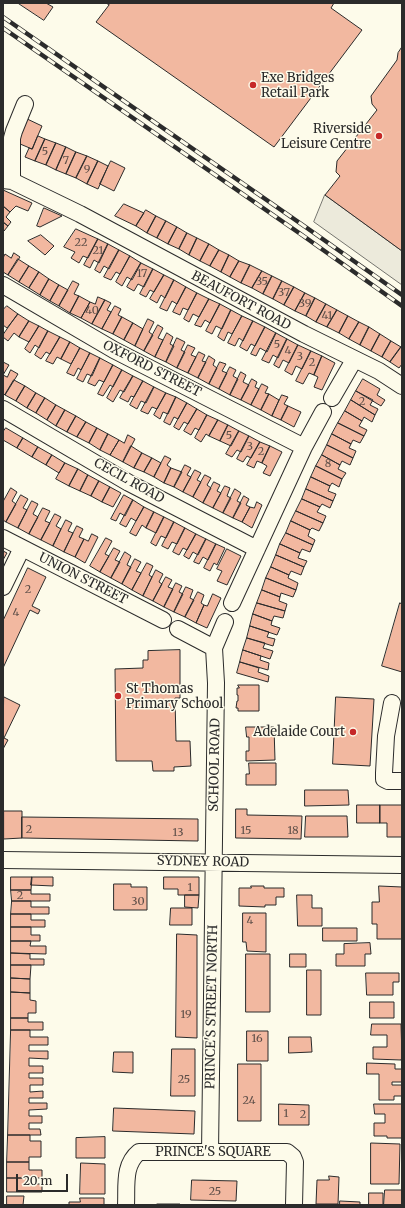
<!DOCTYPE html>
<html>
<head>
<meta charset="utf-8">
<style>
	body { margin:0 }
	#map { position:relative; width:405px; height:1208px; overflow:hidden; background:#fdfbea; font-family:Merriweather,serif }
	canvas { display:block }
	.frame { position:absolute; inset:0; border:4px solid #2b2b2b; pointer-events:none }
	.scale { position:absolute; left:16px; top:1174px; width:52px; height:18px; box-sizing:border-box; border:2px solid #2b2b2b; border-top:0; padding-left:5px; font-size:12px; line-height:14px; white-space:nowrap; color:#2b2b2b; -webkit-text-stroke:3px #fdfbea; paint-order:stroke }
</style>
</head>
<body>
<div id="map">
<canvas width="405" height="1208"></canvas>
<div class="frame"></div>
<div class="scale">20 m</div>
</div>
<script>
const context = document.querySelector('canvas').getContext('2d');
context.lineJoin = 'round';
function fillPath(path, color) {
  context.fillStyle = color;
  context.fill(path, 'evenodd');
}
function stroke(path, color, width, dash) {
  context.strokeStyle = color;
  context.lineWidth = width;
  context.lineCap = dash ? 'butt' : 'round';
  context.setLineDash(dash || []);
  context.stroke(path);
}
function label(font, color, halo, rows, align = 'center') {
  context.font = font + ' Merriweather,serif';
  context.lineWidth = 3;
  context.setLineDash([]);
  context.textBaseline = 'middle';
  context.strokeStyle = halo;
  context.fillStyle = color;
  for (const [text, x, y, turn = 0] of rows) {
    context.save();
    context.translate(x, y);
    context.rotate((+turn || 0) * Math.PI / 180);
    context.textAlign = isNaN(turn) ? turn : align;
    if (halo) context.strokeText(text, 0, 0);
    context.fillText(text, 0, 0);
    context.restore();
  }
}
const parking = new Path2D(`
	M 325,195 L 402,251 L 402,285 L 314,222 Z`);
fillPath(parking, '#eceadb');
stroke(parking, '#74746e', 1);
const building = new Path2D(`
	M 18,3 L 46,3 L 53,7 L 44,20 Z
	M 106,3 L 334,3 L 331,8 L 362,30 L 274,147 L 96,22 L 109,5 Z
	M 402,47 L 402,251 L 325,195 L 340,176 L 336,172 L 337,161 L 377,110 L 372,104 L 371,96 L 397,60 L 398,53 Z
	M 23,117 L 42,126 L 32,149 L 13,141 Z
	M 38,136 L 45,139 L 35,161 L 25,157 L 29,148 L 32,149 Z
	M 45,139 L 56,143 L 46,165 L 35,161 Z
	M 56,143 L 66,147 L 56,170 L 46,165 Z
	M 66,147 L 76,152 L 66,174 L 56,170 Z
	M 76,152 L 87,156 L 76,178 L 66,174 Z
	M 87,156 L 98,161 L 87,184 L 76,178 Z
	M 98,161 L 108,166 L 98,189 L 87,184 Z
	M 111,161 L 125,168 L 114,191 L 100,184 Z
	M 3,190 L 32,203 L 28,211 L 16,206 L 10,212 L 3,206 Z
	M 124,204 L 144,213 L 136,226 L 115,216 Z
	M 3,206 L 10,212 L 6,217 L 11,222 L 8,226 L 3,222 Z
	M 44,208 L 62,216 L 40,227 L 37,226 Z
	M 146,210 L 156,216 L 147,233 L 136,226 Z
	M 156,216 L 166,221 L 157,238 L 147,233 Z
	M 166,221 L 177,227 L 168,244 L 157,238 Z
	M 3,222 L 8,226 L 4,231 L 3,230 Z
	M 177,227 L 187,233 L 179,249 L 168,244 Z
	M 76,229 L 98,239 L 88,258 L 83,256 L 79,263 L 71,258 L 75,252 L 64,247 Z
	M 187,233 L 197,238 L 189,255 L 179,249 Z
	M 41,235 L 54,246 L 45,255 L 28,241 Z
	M 197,238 L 209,244 L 200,261 L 189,255 Z
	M 98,239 L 108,244 L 99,263 L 94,260 L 90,268 L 84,265 Z
	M 108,244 L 119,250 L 109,269 L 104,266 L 100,273 L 95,270 Z
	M 209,244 L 219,250 L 210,266 L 200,261 Z
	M 119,250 L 130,256 L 120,274 L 116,272 L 111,280 L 104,277 Z
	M 219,250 L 229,255 L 221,272 L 210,266 Z
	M 14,253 L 20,257 L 8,275 L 3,272 L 3,258 L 5,254 L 11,258 Z
	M 229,255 L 239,261 L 230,277 L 221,272 Z
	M 130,256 L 141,263 L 132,280 L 127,277 L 122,286 L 116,282 Z
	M 18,259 L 29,266 L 19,282 L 8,275 Z
	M 239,261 L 250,265 L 241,283 L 230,277 Z
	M 141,263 L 153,269 L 144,287 L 138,284 L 134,291 L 127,287 Z
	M 250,265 L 262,271 L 252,288 L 241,283 Z
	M 29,266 L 39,272 L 29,288 L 19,282 Z
	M 153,269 L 164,275 L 154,292 L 150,290 L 146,297 L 140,294 Z
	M 262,271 L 272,276 L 263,294 L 252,288 Z
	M 39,272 L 49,279 L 40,295 L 29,288 Z
	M 164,275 L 174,280 L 165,298 L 161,295 L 157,303 L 150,299 Z
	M 272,276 L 282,281 L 273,299 L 263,294 Z
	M 49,279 L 59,285 L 50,301 L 40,295 Z
	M 174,280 L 186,287 L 177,304 L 172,301 L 167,311 L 160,308 Z
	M 73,281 L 79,284 L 74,294 L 79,296 L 70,313 L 59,306 Z
	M 282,281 L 294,287 L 284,305 L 273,299 Z
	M 59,285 L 68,290 L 59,306 L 50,301 Z
	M 186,287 L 197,293 L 188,310 L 183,308 L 180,315 L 173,312 Z
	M 294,287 L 305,293 L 295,311 L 284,305 Z
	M 197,293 L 209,299 L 199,317 L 193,314 L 189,322 L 184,319 Z
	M 305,293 L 315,298 L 306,316 L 295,311 Z
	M 79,296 L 90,302 L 81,318 L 70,313 Z
	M 98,297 L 105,300 L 92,324 L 81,318 L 90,302 L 95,304 Z
	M 315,298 L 326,304 L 316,322 L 306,316 Z
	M 209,299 L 220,304 L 210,323 L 205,320 L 201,327 L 195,325 Z
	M 105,300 L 111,303 L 107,310 L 111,312 L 102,329 L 92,324 Z
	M 220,304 L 231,310 L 222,329 L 216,326 L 212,334 L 206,331 Z
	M 326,304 L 337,310 L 327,327 L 316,322 Z
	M 7,306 L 18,314 L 7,328 L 3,325 L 3,310 Z
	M 115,306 L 121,309 L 118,315 L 122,317 L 113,334 L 102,329 Z
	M 231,310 L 242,316 L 232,334 L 228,332 L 224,341 L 218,337 Z
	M 337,310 L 348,316 L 339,333 L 327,327 Z
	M 18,314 L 29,321 L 19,337 L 14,333 L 8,341 L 3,337 L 3,335 Z
	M 242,316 L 253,321 L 243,341 L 239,338 L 235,346 L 228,343 Z
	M 348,316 L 359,322 L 349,339 L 339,333 Z
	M 122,317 L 133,323 L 124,340 L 113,334 Z
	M 148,319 L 154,322 L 149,332 L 153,335 L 144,351 L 135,346 Z
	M 29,321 L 39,326 L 29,342 L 19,337 Z
	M 253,321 L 265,327 L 255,346 L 251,344 L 247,351 L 240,347 Z
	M 359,322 L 369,327 L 360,345 L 349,339 Z
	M 133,323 L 143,329 L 135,346 L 124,340 Z
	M 158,325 L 163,328 L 158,338 L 163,340 L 155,357 L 144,351 Z
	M 39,326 L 48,331 L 39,348 L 35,345 L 30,353 L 25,349 Z
	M 265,327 L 276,333 L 267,352 L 260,348 L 256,356 L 251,354 Z
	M 369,327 L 380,334 L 371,351 L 360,345 Z
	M 48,331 L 60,337 L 50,354 L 46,352 L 41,359 L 35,355 Z
	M 167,333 L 173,337 L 170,344 L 174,346 L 166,362 L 155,357 Z
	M 276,333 L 287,339 L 278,358 L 273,355 L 269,363 L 262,360 Z
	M 380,334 L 391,341 L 382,357 L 371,351 Z
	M 60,337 L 70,342 L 61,359 L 57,357 L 53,364 L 46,361 Z
	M 177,338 L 185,342 L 181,350 L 185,352 L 177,368 L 166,362 Z
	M 287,339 L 298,345 L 289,363 L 283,360 L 279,368 L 274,365 Z
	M 391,341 L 401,347 L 390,362 L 382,357 Z
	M 70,342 L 80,348 L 71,364 L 61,359 Z
	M 188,345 L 195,348 L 191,355 L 196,357 L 188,373 L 177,368 Z
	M 298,345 L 311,351 L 302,369 L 296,366 L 292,375 L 285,371 Z
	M 401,347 L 402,348 L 402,364 L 399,368 L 390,362 Z
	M 80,348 L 90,353 L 81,370 L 78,368 L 74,376 L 67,373 Z
	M 311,351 L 322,356 L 314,375 L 309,373 L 303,384 L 296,381 Z
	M 199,352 L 205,355 L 202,361 L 206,362 L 198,378 L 188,373 Z
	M 90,353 L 100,358 L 92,376 L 87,374 L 83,382 L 77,379 Z
	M 209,356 L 215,360 L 213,365 L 217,368 L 209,384 L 198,378 Z
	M 322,356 L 335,363 L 322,390 L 314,387 L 318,377 L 314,375 Z
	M 100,358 L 113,365 L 104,382 L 99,380 L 95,386 L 88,383 Z
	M 3,362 L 9,365 L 3,375 Z
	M 220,362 L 226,364 L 222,371 L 227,373 L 219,389 L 209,384 Z
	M 113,365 L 122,370 L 113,387 L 110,385 L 103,396 L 98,394 Z
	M 230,367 L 236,370 L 233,376 L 238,379 L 230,395 L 219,389 Z
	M 11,370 L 18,374 L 5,395 L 3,393 L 3,375 L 7,377 Z
	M 122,370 L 133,376 L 124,392 L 120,390 L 113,402 L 107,398 Z
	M 241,372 L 246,375 L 243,382 L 249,385 L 241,400 L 230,395 Z
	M 133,376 L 143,381 L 134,397 L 131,396 L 128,402 L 120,398 Z
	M 252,379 L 257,382 L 255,387 L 259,389 L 251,405 L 241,400 Z
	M 363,379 L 380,389 L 377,395 L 385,400 L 381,406 L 356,391 Z
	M 14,380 L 25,386 L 16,401 L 5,395 Z
	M 143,381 L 154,387 L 146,403 L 141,401 L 137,409 L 130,405 Z
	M 262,384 L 268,387 L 265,393 L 269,394 L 261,410 L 251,405 Z
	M 25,386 L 36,393 L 27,408 L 16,401 Z
	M 154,387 L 166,393 L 157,409 L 152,407 L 148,414 L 141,411 Z
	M 356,391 L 373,400 L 370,405 L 378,409 L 375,415 L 351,400 Z
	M 36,393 L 45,398 L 36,413 L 27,408 Z
	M 166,393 L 176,397 L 168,414 L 163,412 L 160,419 L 154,415 Z
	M 269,394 L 279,400 L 272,416 L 261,410 Z
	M 282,395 L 288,397 L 284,404 L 288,406 L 281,420 L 272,416 Z
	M 176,397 L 187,403 L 178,419 L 174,417 L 170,425 L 164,422 Z
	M 45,398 L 56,405 L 47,420 L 36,413 Z
	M 351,400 L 375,415 L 372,422 L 364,417 L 362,421 L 345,411 Z
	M 187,403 L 197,409 L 188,424 L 184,422 L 179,430 L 174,427 Z
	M 56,405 L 65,410 L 56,426 L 47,420 Z
	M 288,406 L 301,412 L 294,427 L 281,420 Z
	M 197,409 L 207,415 L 199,430 L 195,428 L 191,435 L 184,431 Z
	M 65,410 L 76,416 L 67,432 L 56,426 Z
	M 345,411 L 362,421 L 359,426 L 367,430 L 364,436 L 338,423 Z
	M 207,415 L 218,420 L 209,436 L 206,434 L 201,442 L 195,438 Z
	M 76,416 L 86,422 L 77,437 L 67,432 Z
	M 218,420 L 228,425 L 220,441 L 209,436 Z
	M 86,422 L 97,428 L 89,443 L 77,437 Z
	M 338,423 L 364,436 L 360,443 L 353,440 L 351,444 L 332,434 Z
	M 228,425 L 239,431 L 231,446 L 220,441 Z
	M 6,428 L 23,438 L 17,448 L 3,440 L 3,432 Z
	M 97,428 L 108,434 L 100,450 L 89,443 Z
	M 239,431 L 249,436 L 241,452 L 237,450 L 232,457 L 226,454 Z
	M 108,434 L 119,440 L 110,455 L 100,450 Z
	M 332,434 L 351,444 L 349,448 L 356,451 L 353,458 L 327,445 Z
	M 128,435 L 135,439 L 123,462 L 110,455 L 119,440 L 124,443 Z
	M 249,436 L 260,442 L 251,458 L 247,456 L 243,462 L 237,459 Z
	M 23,438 L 38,447 L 32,457 L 17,448 Z
	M 260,442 L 270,446 L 262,463 L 257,461 L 254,468 L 247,465 Z
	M 327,445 L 353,458 L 350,465 L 342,461 L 340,465 L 322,455 Z
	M 131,446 L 142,453 L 134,468 L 123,462 Z
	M 270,446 L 282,452 L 270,476 L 263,473 L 267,466 L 262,463 Z
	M 38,447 L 52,455 L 46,465 L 32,457 Z
	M 142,453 L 152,458 L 144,472 L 134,468 Z
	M 52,455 L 65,463 L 59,473 L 46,465 Z
	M 322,455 L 340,465 L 338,469 L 346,473 L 342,479 L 316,466 Z
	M 165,456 L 171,459 L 167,465 L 171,468 L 164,483 L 154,477 Z
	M 152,458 L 161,463 L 154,477 L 144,472 Z
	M 65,463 L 78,469 L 69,486 L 56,479 Z
	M 185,465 L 191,468 L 187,475 L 191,477 L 183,492 L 174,487 Z
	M 316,466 L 342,479 L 339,487 L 332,483 L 330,486 L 311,477 Z
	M 171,468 L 182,472 L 174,487 L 164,483 Z
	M 78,469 L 88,475 L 80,491 L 69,486 Z
	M 195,470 L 201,473 L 197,480 L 201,482 L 193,497 L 183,492 Z
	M 88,475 L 99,481 L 91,496 L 80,491 Z
	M 205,475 L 211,478 L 207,485 L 211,488 L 203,503 L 193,497 Z
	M 311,477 L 330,486 L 328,491 L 336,494 L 333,501 L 306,489 Z
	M 99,481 L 110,487 L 102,502 L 91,496 Z
	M 214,482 L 220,485 L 217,491 L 221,493 L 213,508 L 203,503 Z
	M 225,486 L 230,488 L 227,496 L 231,498 L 223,513 L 213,508 Z
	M 110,487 L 121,493 L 113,507 L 102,502 Z
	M 11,488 L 17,492 L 12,501 L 16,504 L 6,522 L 3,520 L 3,502 Z
	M 235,489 L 241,493 L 237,501 L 241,503 L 233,518 L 223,513 Z
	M 306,489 L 333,501 L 330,508 L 322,504 L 320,507 L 302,499 Z
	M 21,495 L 28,499 L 23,508 L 27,510 L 18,528 L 6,522 Z
	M 124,495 L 133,500 L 125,516 L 120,513 L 116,521 L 111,519 Z
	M 244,496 L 249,499 L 246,505 L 250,507 L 242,522 L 233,518 Z
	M 302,499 L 320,507 L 317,512 L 326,516 L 323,523 L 296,511 Z
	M 133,500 L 144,507 L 136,521 L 131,518 L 126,527 L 120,524 Z
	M 32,501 L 38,504 L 33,514 L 38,517 L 29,534 L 18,528 Z
	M 257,502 L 262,505 L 252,528 L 242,522 L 250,507 L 254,508 Z
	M 144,507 L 154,512 L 146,528 L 142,525 L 136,536 L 130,533 Z
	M 43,508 L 50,511 L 45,521 L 50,523 L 41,540 L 29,534 Z
	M 296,511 L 323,523 L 319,531 L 312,528 L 310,530 L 291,521 Z
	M 154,512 L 164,517 L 156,533 L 146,528 Z
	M 55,514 L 61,517 L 56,526 L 61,529 L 53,546 L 41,540 Z
	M 164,517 L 174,522 L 166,538 L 161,536 L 156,546 L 151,543 Z
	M 66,520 L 72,523 L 68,531 L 73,533 L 64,552 L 53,546 Z
	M 291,521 L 310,530 L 308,536 L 315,540 L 313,545 L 286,533 Z
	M 174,522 L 185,528 L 177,544 L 172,542 L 168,549 L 162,546 Z
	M 77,526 L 83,529 L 79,537 L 84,539 L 75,557 L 64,552 Z
	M 185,528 L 196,534 L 187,550 L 183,548 L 179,555 L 173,552 Z
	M 286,533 L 313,545 L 310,552 L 302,549 L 300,553 L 280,544 Z
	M 92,534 L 98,537 L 85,563 L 75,557 L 84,539 L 88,541 Z
	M 196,534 L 206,539 L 198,555 L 193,552 L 189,559 L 184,556 Z
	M 106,538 L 112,541 L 105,554 L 109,556 L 100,572 L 90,566 Z
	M 206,539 L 216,544 L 208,560 L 203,557 L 199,564 L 194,562 Z
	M 216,544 L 225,548 L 217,565 L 214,563 L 210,571 L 204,568 Z
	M 280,544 L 300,553 L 298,558 L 307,561 L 304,567 L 276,555 Z
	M 114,548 L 120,551 L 115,560 L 120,562 L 111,578 L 100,572 Z
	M 227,549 L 241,556 L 227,585 L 217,581 L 222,571 L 217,569 Z
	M 3,551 L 7,553 L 3,560 Z
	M 125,552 L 131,556 L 127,565 L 131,567 L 122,584 L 111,578 Z
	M 276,555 L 304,567 L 301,575 L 291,571 L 289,575 L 271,567 Z
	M 135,559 L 141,562 L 136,571 L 141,573 L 132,590 L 122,584 Z
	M 147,563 L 153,566 L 149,575 L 152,577 L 143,596 L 132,590 Z
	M 271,567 L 289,575 L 288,578 L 298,583 L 296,590 L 266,578 Z
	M 28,568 L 46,577 L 32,606 L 40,610 L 38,614 L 30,610 L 3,668 L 3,621 Z
	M 156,570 L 163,574 L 159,582 L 162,584 L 153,601 L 143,596 Z
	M 166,577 L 172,580 L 168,587 L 173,589 L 164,607 L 153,601 Z
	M 266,578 L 296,590 L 293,597 L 281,593 L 280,597 L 262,590 Z
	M 176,583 L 182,586 L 179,592 L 183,594 L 174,612 L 164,607 Z
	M 186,587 L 193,590 L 190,598 L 194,600 L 185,617 L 174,612 Z
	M 262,590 L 280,597 L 279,601 L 287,604 L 285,611 L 257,603 Z
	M 198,592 L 204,595 L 201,603 L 204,605 L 196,623 L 185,617 Z
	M 213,594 L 221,598 L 207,628 L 196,623 L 204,605 L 207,606 Z
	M 257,603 L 285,611 L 283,618 L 274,616 L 272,621 L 253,614 Z
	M 400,603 L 402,604 L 402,672 L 382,666 Z
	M 253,614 L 272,621 L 271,625 L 280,628 L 277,635 L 250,626 Z
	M 250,626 L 269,632 L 267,637 L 275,639 L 273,646 L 247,638 Z
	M 247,638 L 265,643 L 263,648 L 273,651 L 270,659 L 243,650 Z
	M 180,650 L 180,698 L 175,698 L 176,741 L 190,741 L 191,766 L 174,767 L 174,771 L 153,771 L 152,761 L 116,761 L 115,669 L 143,668 L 143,660 L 148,660 L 148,651 Z
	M 243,650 L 261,656 L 260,660 L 269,663 L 268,670 L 240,662 Z
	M 240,662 L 259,668 L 258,672 L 269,676 L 268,682 L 237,673 Z
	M 238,685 L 259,685 L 259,711 L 238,711 L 238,708 L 236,708 L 237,701 L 238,701 L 238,695 L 237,695 L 237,688 L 239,688 Z
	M 4,697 L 20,705 L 4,738 L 8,740 L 3,749 Z
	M 336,697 L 374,699 L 370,766 L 333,764 Z
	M 246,727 L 274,727 L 275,760 L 246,761 L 246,751 L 249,751 L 249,737 L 247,737 Z
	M 249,763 L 276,763 L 276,785 L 246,785 L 246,774 L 249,774 Z
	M 305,790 L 348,790 L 349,805 L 305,806 Z
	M 357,805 L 380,805 L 380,823 L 357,823 Z
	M 380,805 L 402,805 L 402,837 L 387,837 L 387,823 L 380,823 Z
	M 236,809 L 247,809 L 247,815 L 302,816 L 301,839 L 236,838 Z
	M 4,811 L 22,811 L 22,838 L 4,839 Z
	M 306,816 L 347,816 L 348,837 L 305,837 Z
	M 22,817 L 198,819 L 198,841 L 22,838 Z
	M 11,877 L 32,877 L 31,890 L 11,890 Z
	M 32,877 L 53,877 L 53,886 L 31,885 Z
	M 164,877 L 199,877 L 199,895 L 178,895 L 178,889 L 164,889 Z
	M 114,884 L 131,884 L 131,887 L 147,887 L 147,910 L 114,910 Z
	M 251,886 L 264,886 L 264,888 L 284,888 L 284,897 L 276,897 L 276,905 L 265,905 L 265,907 L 239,906 L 239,888 L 251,888 Z
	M 379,886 L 402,887 L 402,939 L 377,939 L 377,924 L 372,924 L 372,902 L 379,902 Z
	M 11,890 L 31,890 L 31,894 L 50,894 L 50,901 L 12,901 Z
	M 185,895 L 199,895 L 198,908 L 185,907 Z
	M 297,895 L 312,895 L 312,908 L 322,908 L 322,926 L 298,926 Z
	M 12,901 L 31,901 L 31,907 L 49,907 L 49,914 L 11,914 Z
	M 171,908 L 192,908 L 192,925 L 170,925 Z
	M 243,913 L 266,913 L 266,952 L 247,951 L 246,942 L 243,942 Z
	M 11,914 L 31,914 L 31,920 L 45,920 L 45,927 L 11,927 Z
	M 11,927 L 31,927 L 31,935 L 40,935 L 40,941 L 11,941 Z
	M 323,928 L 357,928 L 357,941 L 323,941 Z
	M 177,934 L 197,935 L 197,1038 L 176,1037 Z
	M 11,941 L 31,941 L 30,946 L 46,946 L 46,954 L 11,953 Z
	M 370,943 L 371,954 L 365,954 L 365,966 L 336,966 L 336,954 L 344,954 L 344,944 Z
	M 11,953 L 30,954 L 30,959 L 44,959 L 44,965 L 11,965 Z
	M 246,954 L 270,954 L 270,1012 L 246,1012 Z
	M 290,954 L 306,954 L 306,967 L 290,967 Z
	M 11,965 L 31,965 L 30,979 L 11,978 Z
	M 307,970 L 321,970 L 321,1015 L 307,1015 Z
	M 366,973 L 399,973 L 399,982 L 393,982 L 393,995 L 367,995 Z
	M 11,978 L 30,979 L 30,993 L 11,992 Z
	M 11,992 L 30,993 L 30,1000 L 36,1001 L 36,1013 L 28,1013 L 28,1018 L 11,1018 Z
	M 370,1002 L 394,1002 L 394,1018 L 370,1018 Z
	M 11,1018 L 28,1018 L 28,1022 L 43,1022 L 43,1030 L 11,1030 Z
	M 372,1024 L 401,1024 L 402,1057 L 401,1060 L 373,1059 L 373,1047 L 387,1047 L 387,1035 L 371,1035 Z
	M 11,1030 L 30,1030 L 30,1037 L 48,1037 L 48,1045 L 29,1045 L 29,1051 L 48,1051 L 48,1059 L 29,1058 L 29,1066 L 43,1066 L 43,1073 L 29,1073 L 29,1078 L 43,1078 L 43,1085 L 30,1085 L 30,1092 L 43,1091 L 43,1098 L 29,1098 L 29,1103 L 47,1103 L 47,1109 L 29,1110 L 29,1116 L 42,1116 L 42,1123 L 29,1123 L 29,1129 L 40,1129 L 41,1135 L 8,1135 Z
	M 247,1031 L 268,1031 L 268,1061 L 247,1061 Z
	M 289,1037 L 311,1037 L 312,1052 L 289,1053 Z
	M 172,1049 L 195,1049 L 195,1096 L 171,1096 Z
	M 114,1052 L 133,1052 L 133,1073 L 113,1072 Z
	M 367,1063 L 395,1064 L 395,1069 L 402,1069 L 402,1082 L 392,1082 L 392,1085 L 402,1085 L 402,1096 L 394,1096 L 394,1100 L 379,1100 L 379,1074 L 367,1074 Z
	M 238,1064 L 261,1064 L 261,1121 L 238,1121 Z
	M 279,1104 L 309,1105 L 309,1125 L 279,1125 Z
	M 374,1104 L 402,1104 L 402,1138 L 387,1138 L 387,1136 L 374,1136 L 374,1123 L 385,1123 L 385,1114 L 375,1114 Z
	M 114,1108 L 195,1111 L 194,1134 L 113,1131 Z
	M 8,1135 L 30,1135 L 30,1141 L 41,1141 L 41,1157 L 29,1157 L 29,1162 L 7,1162 Z
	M 105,1137 L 105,1158 L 76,1158 L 76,1138 Z
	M 371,1143 L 400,1144 L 399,1184 L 371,1184 Z
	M 7,1162 L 29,1162 L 29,1170 L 42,1170 L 42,1178 L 7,1178 Z
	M 81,1163 L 105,1164 L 105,1194 L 80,1194 Z
	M 329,1176 L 339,1177 L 338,1204 L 316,1204 L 317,1180 L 329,1180 Z
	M 7,1178 L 29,1178 L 28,1184 L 42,1184 L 42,1192 L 7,1192 Z
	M 192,1180 L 237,1181 L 236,1201 L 191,1200 Z
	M 385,1190 L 402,1190 L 402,1205 L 384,1205 Z
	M 369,1193 L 383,1193 L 383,1205 L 369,1205 Z
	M 7,1196 L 24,1196 L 23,1205 L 7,1205 Z
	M 80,1198 L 104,1198 L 104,1205 L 69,1205 L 69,1202 L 80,1202 Z
	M 340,1201 L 360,1202 L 360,1205 L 340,1205 Z
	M 157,1204 L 180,1204 L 180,1205 L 157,1205 Z`);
fillPath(building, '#f2b8a0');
stroke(building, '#2b2b2b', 1);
const minor = new Path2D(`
	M 3,180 L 12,181 L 80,214 L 304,334 L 379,371 L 402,386
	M 12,181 L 12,138 L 14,131 L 25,104
	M 3,285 L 114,350 L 304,447
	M 332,398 L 354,360
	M 3,409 L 129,483 L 257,549
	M 3,538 L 163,620
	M 3,587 L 22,548
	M 232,603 L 304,447 L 323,412
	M 178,629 L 214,648
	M 392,703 L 386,736 L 384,773 L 384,779 L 388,781 L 402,781
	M 3,860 L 402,865
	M 210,1152 L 216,683 L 214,648 L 225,622
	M 126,1205 C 127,1186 123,1165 139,1152 L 287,1152 L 293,1157 L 295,1162 L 294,1205`);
stroke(minor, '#2b2b2b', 18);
stroke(minor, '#fdfbea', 16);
const rail = new Path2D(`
	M 3,17 L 307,228 L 402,295
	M 3,28 L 302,235 L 402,306`);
stroke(rail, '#2b2b2b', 4.5);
stroke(rail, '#fdfbea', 3, [9]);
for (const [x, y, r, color] of [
	[253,85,4,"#c62828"],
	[379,136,4,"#c62828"],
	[118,696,4,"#c62828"],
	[353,732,4,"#c62828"]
]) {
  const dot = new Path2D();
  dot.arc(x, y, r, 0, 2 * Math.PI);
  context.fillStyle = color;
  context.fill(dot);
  stroke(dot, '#fdfbea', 1.5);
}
label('11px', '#5d4e48', null, [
	["5",45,152],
	["7",66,161],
	["9",87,170],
	["22",81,243],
	["21",98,251],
	["17",142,274],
	["35",262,282],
	["37",284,293],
	["39",305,304],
	["40",92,311],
	["41",327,316],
	["5",277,345],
	["4",288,351],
	["3",300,357],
	["2",312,363],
	["2",362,402],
	["5",229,436],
	["3",250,447],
	["2",261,452],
	["8",328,464],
	["2",28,590],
	["4",16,613],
	["2",29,830],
	["15",246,831],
	["18",293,831],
	["13",178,833],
	["1",190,888],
	["2",20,896],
	["30",138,902],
	["4",250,921],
	["19",186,1015],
	["16",257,1039],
	["25",184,1080],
	["24",249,1101],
	["1",286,1114],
	["2",303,1115],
	["25",215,1192]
]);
label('13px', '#2b2b2b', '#fdfbea', [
	["Exe Bridges",261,78],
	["Retail Park",261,93],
	["Riverside",371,129,"right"],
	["Leisure Centre",371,144,"right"],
	["St Thomas",126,689],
	["Primary School",126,704],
	["Adelaide Court",345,732,"right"]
], 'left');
label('13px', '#2b2b2b', '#fdfbea', [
	["BEAUFORT ROAD",241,301,28],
	["OXFORD STREET",152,369,27],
	["CECIL ROAD",129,481,29],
	["UNION STREET",83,579,27],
	["SCHOOL ROAD",215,765,-89],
	["SYDNEY ROAD",203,862,1],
	["PRINCE'S STREET NORTH",212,1007,-89],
	["PRINCE'S SQUARE",213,1152]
]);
</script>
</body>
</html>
